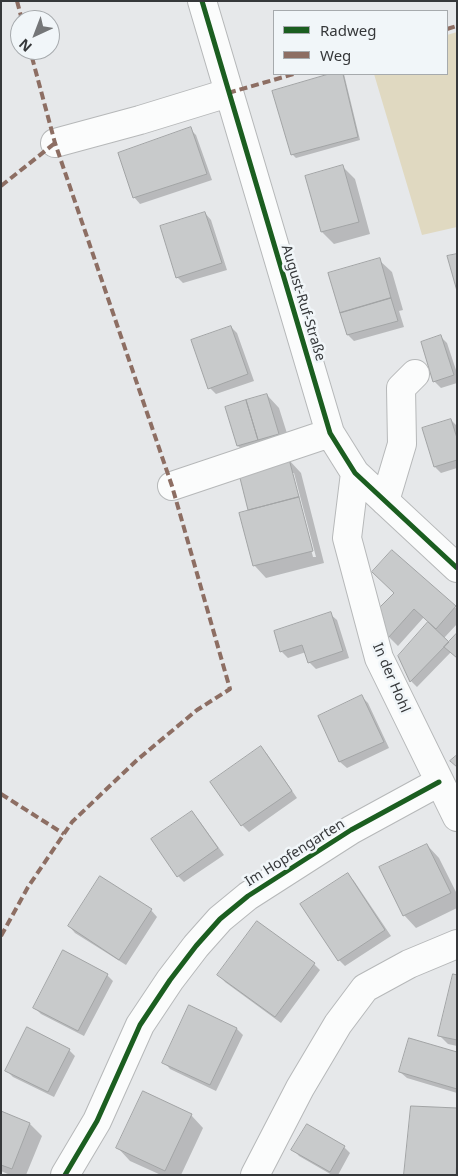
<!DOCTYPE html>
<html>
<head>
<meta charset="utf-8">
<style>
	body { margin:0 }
	#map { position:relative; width:458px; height:1176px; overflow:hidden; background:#e6e8ea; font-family:"Noto Sans",sans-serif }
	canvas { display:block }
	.frame { position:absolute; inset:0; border:2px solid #36383a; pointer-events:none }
	.legend { position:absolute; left:273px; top:10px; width:175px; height:65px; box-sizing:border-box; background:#f1f6f9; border:1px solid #a6aaad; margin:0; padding:6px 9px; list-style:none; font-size:15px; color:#36383a }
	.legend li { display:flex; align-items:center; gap:10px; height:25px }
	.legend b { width:25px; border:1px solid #a6aaad }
	.north { position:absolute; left:10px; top:10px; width:50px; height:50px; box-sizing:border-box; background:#f1f6f9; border:1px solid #a6aaad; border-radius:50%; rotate:223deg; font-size:14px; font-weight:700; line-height:20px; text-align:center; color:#36383a }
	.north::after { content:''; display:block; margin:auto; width:18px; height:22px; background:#747678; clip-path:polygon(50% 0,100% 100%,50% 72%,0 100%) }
</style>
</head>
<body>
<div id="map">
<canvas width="458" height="1176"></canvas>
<div class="frame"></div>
<ul class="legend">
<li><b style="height:6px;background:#1b5e20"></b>Radweg</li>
<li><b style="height:6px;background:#8d6e63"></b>Weg</li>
</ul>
<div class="north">N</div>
</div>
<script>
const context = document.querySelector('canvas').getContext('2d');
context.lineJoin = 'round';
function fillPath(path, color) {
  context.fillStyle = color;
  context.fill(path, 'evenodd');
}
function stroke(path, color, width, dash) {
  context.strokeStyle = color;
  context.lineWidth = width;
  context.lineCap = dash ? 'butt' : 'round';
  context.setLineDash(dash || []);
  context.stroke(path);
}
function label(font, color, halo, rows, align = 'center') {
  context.font = font + ' "Noto Sans",sans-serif';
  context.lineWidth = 5;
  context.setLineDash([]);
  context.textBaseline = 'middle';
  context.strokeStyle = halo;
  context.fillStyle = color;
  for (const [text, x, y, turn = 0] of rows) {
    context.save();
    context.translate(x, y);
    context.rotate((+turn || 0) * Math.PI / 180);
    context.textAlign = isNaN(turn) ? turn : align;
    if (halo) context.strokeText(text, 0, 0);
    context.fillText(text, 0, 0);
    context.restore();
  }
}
fillPath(new Path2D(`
	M 457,32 L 457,227 L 422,235 L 374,74 L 447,74 L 447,35 Z`), '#e0d9c1');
fillPath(new Path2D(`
	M 334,74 L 344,74 L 360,140 L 296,158 L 293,155 L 273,92 Z
	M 190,129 L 196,135 L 212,180 L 140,204 L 134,197 Z
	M 343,167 L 355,179 L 370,234 L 334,244 L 322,232 Z
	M 205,213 L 211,220 L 227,270 L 183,283 L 177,277 Z
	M 379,260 L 392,272 L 403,310 L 399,311 L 404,327 L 354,341 L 348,335 L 330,274 Z
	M 231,327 L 237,333 L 254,381 L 216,394 L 210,388 Z
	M 441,337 L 447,343 L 457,373 L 457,383 L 441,388 L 434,381 Z
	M 267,395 L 279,408 L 291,446 L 250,458 L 238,446 Z
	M 451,420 L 457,426 L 457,468 L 441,473 L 435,467 Z
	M 289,460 L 301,473 L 324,563 L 266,578 L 254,565 L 249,511 L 240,471 ZM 291,473 L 294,473 L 316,557 L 313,557 Z
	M 392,552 L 457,609 L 457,624 L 444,638 L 449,643 L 451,652 L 417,687 L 411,681 L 399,656 L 430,622 L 424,617 L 398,646 L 389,637 L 381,607 L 395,593 Z
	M 330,614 L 337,620 L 349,658 L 316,669 L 309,662 L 306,652 L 288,658 L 282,652 Z
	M 362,697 L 368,703 L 389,748 L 347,768 L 340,762 L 319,716 Z
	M 260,748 L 267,754 L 297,798 L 249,832 L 242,825 L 212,782 Z
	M 192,813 L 198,819 L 224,855 L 184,882 L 178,876 Z
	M 427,845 L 439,858 L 457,894 L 457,908 L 416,928 L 404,915 Z
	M 347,874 L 354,881 L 391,936 L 345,966 L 339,960 Z
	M 151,910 L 157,917 L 126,965 L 75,933 L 69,926 Z
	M 314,964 L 320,970 L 281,1023 L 225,982 L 219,975 Z
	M 107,975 L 113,981 L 84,1036 L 41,1014 L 34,1007 Z
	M 457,977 L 457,1046 L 448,1044 L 439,1035 Z
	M 237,1029 L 243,1035 L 216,1091 L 170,1069 L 164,1062 Z
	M 69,1050 L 75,1056 L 54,1097 L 13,1077 L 7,1071 Z
	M 457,1053 L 457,1093 L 407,1078 L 400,1072 Z
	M 1,1112 L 30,1124 L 42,1136 L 26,1175 L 10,1175 L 1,1171 Z
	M 191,1115 L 203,1128 L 181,1175 L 161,1175 L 130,1161 L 118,1148 Z
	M 344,1147 L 350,1153 L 338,1175 L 332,1175 L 299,1156 L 293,1149 Z`), '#0003');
const building = new Path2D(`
	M 329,74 L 343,74 L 358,137 L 291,155 L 272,91 Z
	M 191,127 L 207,174 L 133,198 L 118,153 Z
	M 343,165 L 359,222 L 321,232 L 305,176 Z
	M 205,212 L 222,263 L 176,278 L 160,226 Z
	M 457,254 L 457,291 L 447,256 Z
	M 380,258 L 391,298 L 340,313 L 328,273 Z
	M 391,298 L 398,321 L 347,335 L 340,313 Z
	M 231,326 L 248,374 L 208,389 L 191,340 Z
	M 441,335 L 454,375 L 433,382 L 421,342 Z
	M 267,394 L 279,434 L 258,440 L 246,400 Z
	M 246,400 L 258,440 L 237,446 L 225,407 Z
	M 451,419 L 457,438 L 457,460 L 434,467 L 422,428 Z
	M 289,459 L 299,497 L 248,510 L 238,470 Z
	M 299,497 L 313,551 L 253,566 L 239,513 Z
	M 392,550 L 456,606 L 436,629 L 414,609 L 388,638 L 380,607 L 394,593 L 372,572 Z
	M 331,612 L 343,651 L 308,663 L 302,645 L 280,652 L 274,631 Z
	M 428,622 L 449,642 L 410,682 L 398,656 Z
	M 457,633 L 457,658 L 444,647 Z
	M 362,695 L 384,742 L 339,762 L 318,716 Z
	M 261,746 L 292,791 L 241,826 L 210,782 Z
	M 457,755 L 457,767 L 450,761 Z
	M 192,811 L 218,848 L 177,877 L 151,839 Z
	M 427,844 L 451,893 L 403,916 L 379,867 Z
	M 348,873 L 385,930 L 338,961 L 300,904 Z
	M 100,876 L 152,909 L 119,960 L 68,926 Z
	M 257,921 L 315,963 L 275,1017 L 217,975 Z
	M 63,950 L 108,974 L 78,1031 L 33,1008 Z
	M 453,974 L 457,975 L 457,1040 L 438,1036 Z
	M 189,1005 L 237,1028 L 210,1085 L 162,1063 Z
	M 27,1027 L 70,1049 L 48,1092 L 5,1071 Z
	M 409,1038 L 457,1052 L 457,1089 L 399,1072 Z
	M 143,1091 L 192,1114 L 165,1171 L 116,1148 Z
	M 411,1106 L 457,1108 L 457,1159 L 456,1175 L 404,1175 Z
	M 1,1111 L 30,1123 L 12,1169 L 1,1165 Z
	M 307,1124 L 345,1146 L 330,1172 L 291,1150 Z`);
fillPath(building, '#c8cacb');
stroke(building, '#a2a4a5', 1);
const minor = new Path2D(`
	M 202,1 L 330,433 L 355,473 L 457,568
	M 55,143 L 140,120 L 228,93
	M 355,473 L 347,538 L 379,658 L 457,817
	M 172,486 L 330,433
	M 385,501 L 402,444 L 401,388 L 415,374
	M 65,1175 L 97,1121 L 140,1025 L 170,980 L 196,946 L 220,919 L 248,896 L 351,830 L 439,782
	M 255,1175 L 300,1088 L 338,1024 L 365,988 L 409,964 L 457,944`);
stroke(minor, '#b6b8b9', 30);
stroke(minor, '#fbfcfc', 28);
stroke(new Path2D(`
	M 17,1 L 22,20
	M 447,29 L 457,26
	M 228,93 L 294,74
	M 1,186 L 55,143
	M 1,794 L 64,834
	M 1,936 L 28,887 L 72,822 L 137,760 L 197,710 L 230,689 L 172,486 L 55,143 L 30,50`), '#8d6e63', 4, [8, 4]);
stroke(new Path2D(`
	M 202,1 L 330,433 L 355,473 L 457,568
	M 65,1175 L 97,1121 L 140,1025 L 170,980 L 196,946 L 220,919 L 248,896 L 351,830 L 439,782`), '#1b5e20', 5);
label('14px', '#36383a', '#f1f6f9', [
	["August-Ruf-Straße",303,303,73],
	["In der Hohl",391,678,67],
	["Im Hopfengarten",295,853,-32]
]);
</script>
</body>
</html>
